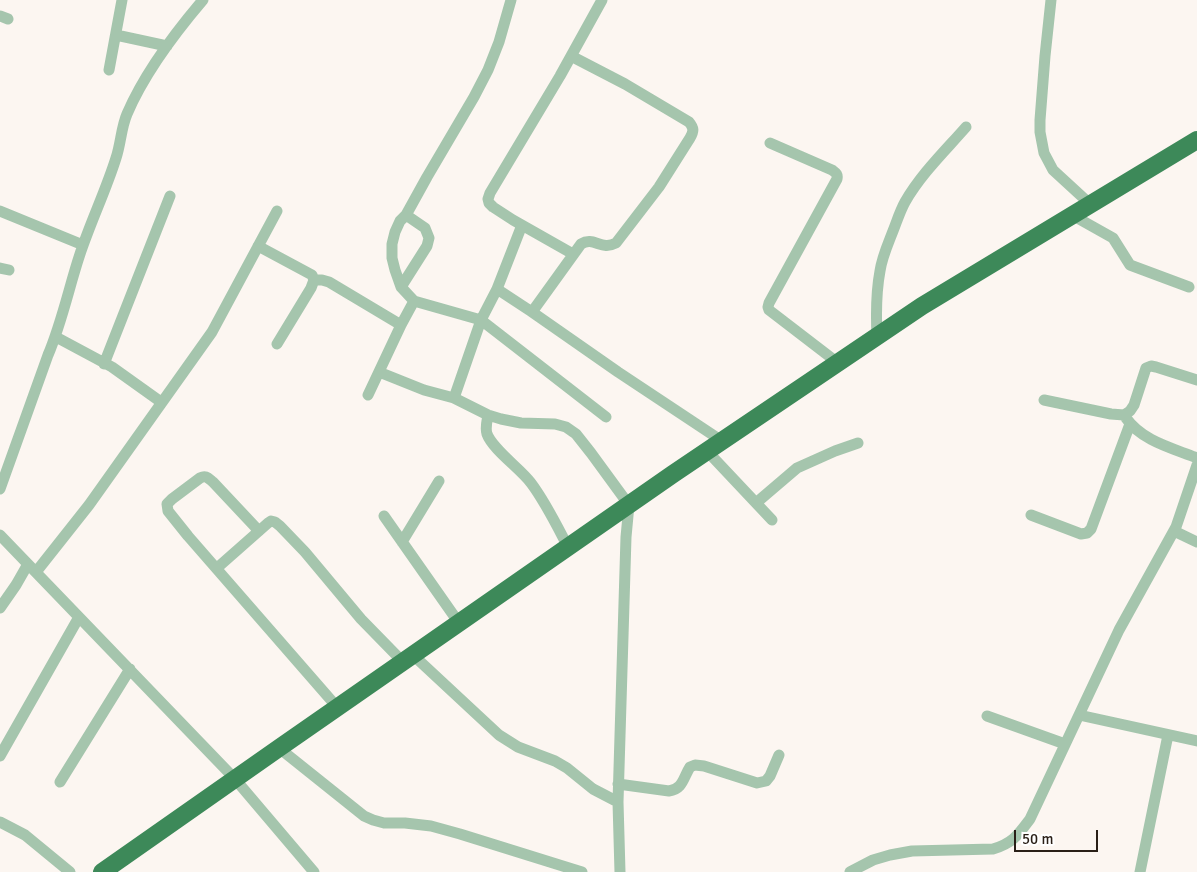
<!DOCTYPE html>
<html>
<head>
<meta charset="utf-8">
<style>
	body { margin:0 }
	#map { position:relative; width:1197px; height:872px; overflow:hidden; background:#fcf6f1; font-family:Signika,sans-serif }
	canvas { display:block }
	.scale { position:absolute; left:1014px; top:830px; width:84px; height:22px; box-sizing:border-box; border:2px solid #2a1f17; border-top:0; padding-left:6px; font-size:15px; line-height:18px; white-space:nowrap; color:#2a1f17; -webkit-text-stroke:4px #fff; paint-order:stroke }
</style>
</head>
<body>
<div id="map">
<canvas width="1197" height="872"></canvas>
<div class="scale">50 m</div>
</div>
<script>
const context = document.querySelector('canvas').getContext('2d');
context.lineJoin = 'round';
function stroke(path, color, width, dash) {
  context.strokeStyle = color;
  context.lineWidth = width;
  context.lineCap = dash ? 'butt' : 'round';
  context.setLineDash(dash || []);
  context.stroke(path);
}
stroke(new Path2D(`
	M 511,0 L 499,42 L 488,70 L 474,97 L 427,177 L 406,215 L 400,221 L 395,232 L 392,244 L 392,258 L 395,270 L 401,287 L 414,301 L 481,320 L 606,417
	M 1051,0 L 1045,56 L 1040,120 L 1040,132 L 1044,153 L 1053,170 L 1090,204
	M 0,16 L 8,19
	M 116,35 L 167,46
	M 109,70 L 122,0
	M 770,143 L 832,170 C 836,173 838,174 837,179 L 769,303 L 768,307 L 769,310 L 838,363
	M 0,211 L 83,245
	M 1072,215 L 1113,238 L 1130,265 L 1189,287
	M 258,246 L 312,275 L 314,280 L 311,288 L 277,344
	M 573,254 L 513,220 L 493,207 L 489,203 L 488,199 L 490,193 L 560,76 L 602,0
	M 0,268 L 9,270
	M 314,280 L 322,280 L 329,282 L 401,325
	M 401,287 L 427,246 L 429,238 L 425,228 L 406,215
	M 497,289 L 532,312 L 618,372 L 722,441
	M 532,312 L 581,244 C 594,236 601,251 616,243 L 659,187 L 690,138 C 694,131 694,128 689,122 L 625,84 L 571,56
	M 56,337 L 112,367 L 161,402
	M 877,337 C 876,315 876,292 880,271 C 882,257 888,244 893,231 C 897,221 900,211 905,202 C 921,174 945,151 966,127
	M 104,364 L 170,196
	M 379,372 L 424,390 L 454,398 L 488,415 L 501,419 L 521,423 L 555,424 L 566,427 L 576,434 L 591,453 L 629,505 L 626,537 L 618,802 L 620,872
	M 368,395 L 401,325 L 414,301
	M 454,398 L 481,320 L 497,289 L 522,225
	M 1044,400 L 1111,414 L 1124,415 L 1130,411 L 1134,405 L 1146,368 L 1151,366 L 1156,367 L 1197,380
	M 488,415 C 487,421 485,428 487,434 C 493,450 521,469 531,483 C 546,503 557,526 568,547
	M 1126,418 C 1142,441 1172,448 1197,458
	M 707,451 L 772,520
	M 0,489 L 48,355 C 62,322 69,287 80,254 C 91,221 106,190 116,158 C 121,143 121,128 127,114 C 145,72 174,34 203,0
	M 756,503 L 797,468 L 835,451 L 858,443
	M 1031,515 L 1081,534 L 1087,533 L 1091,529 L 1130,424
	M 384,516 L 459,623
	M 259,531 L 213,482 C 208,478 206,475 200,478 L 172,499 L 167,504 L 168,511 L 188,536 L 337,707
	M 1174,531 L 1197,542
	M 0,535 L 235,779 L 314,872
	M 402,542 L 439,481
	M 217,568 L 268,523 L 271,521 L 275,522 L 280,526 L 305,552 L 361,619 L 403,662
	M 36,572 L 89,505 L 212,332 L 277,211
	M 0,608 L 16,585 L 28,564
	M 413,655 L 499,735 L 518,747 L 555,761 L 567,768 L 593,789 L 618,802
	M 1079,715 L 1197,741
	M 987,716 L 1065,744
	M 279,748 L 364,816 L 373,820 L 384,823 L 405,823 L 431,826 L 460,834 L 582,872
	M 0,756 L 79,617
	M 60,782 L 130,669
	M 618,784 L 669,791 C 683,789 683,778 690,767 L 695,765 L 704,766 L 757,783 L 766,781 L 770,776 L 779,755
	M 0,822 L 25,835 L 70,872
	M 850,872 L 873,860 L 890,855 L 912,851 L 993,849 C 1013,843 1018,835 1030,819 L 1119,630 L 1176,527 L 1197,465
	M 1140,872 L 1168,735`), '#a5c5ad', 11);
stroke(new Path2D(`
	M 102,872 L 279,748 L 673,474 L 922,306 L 1197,140`), '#3d8959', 18);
</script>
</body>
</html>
